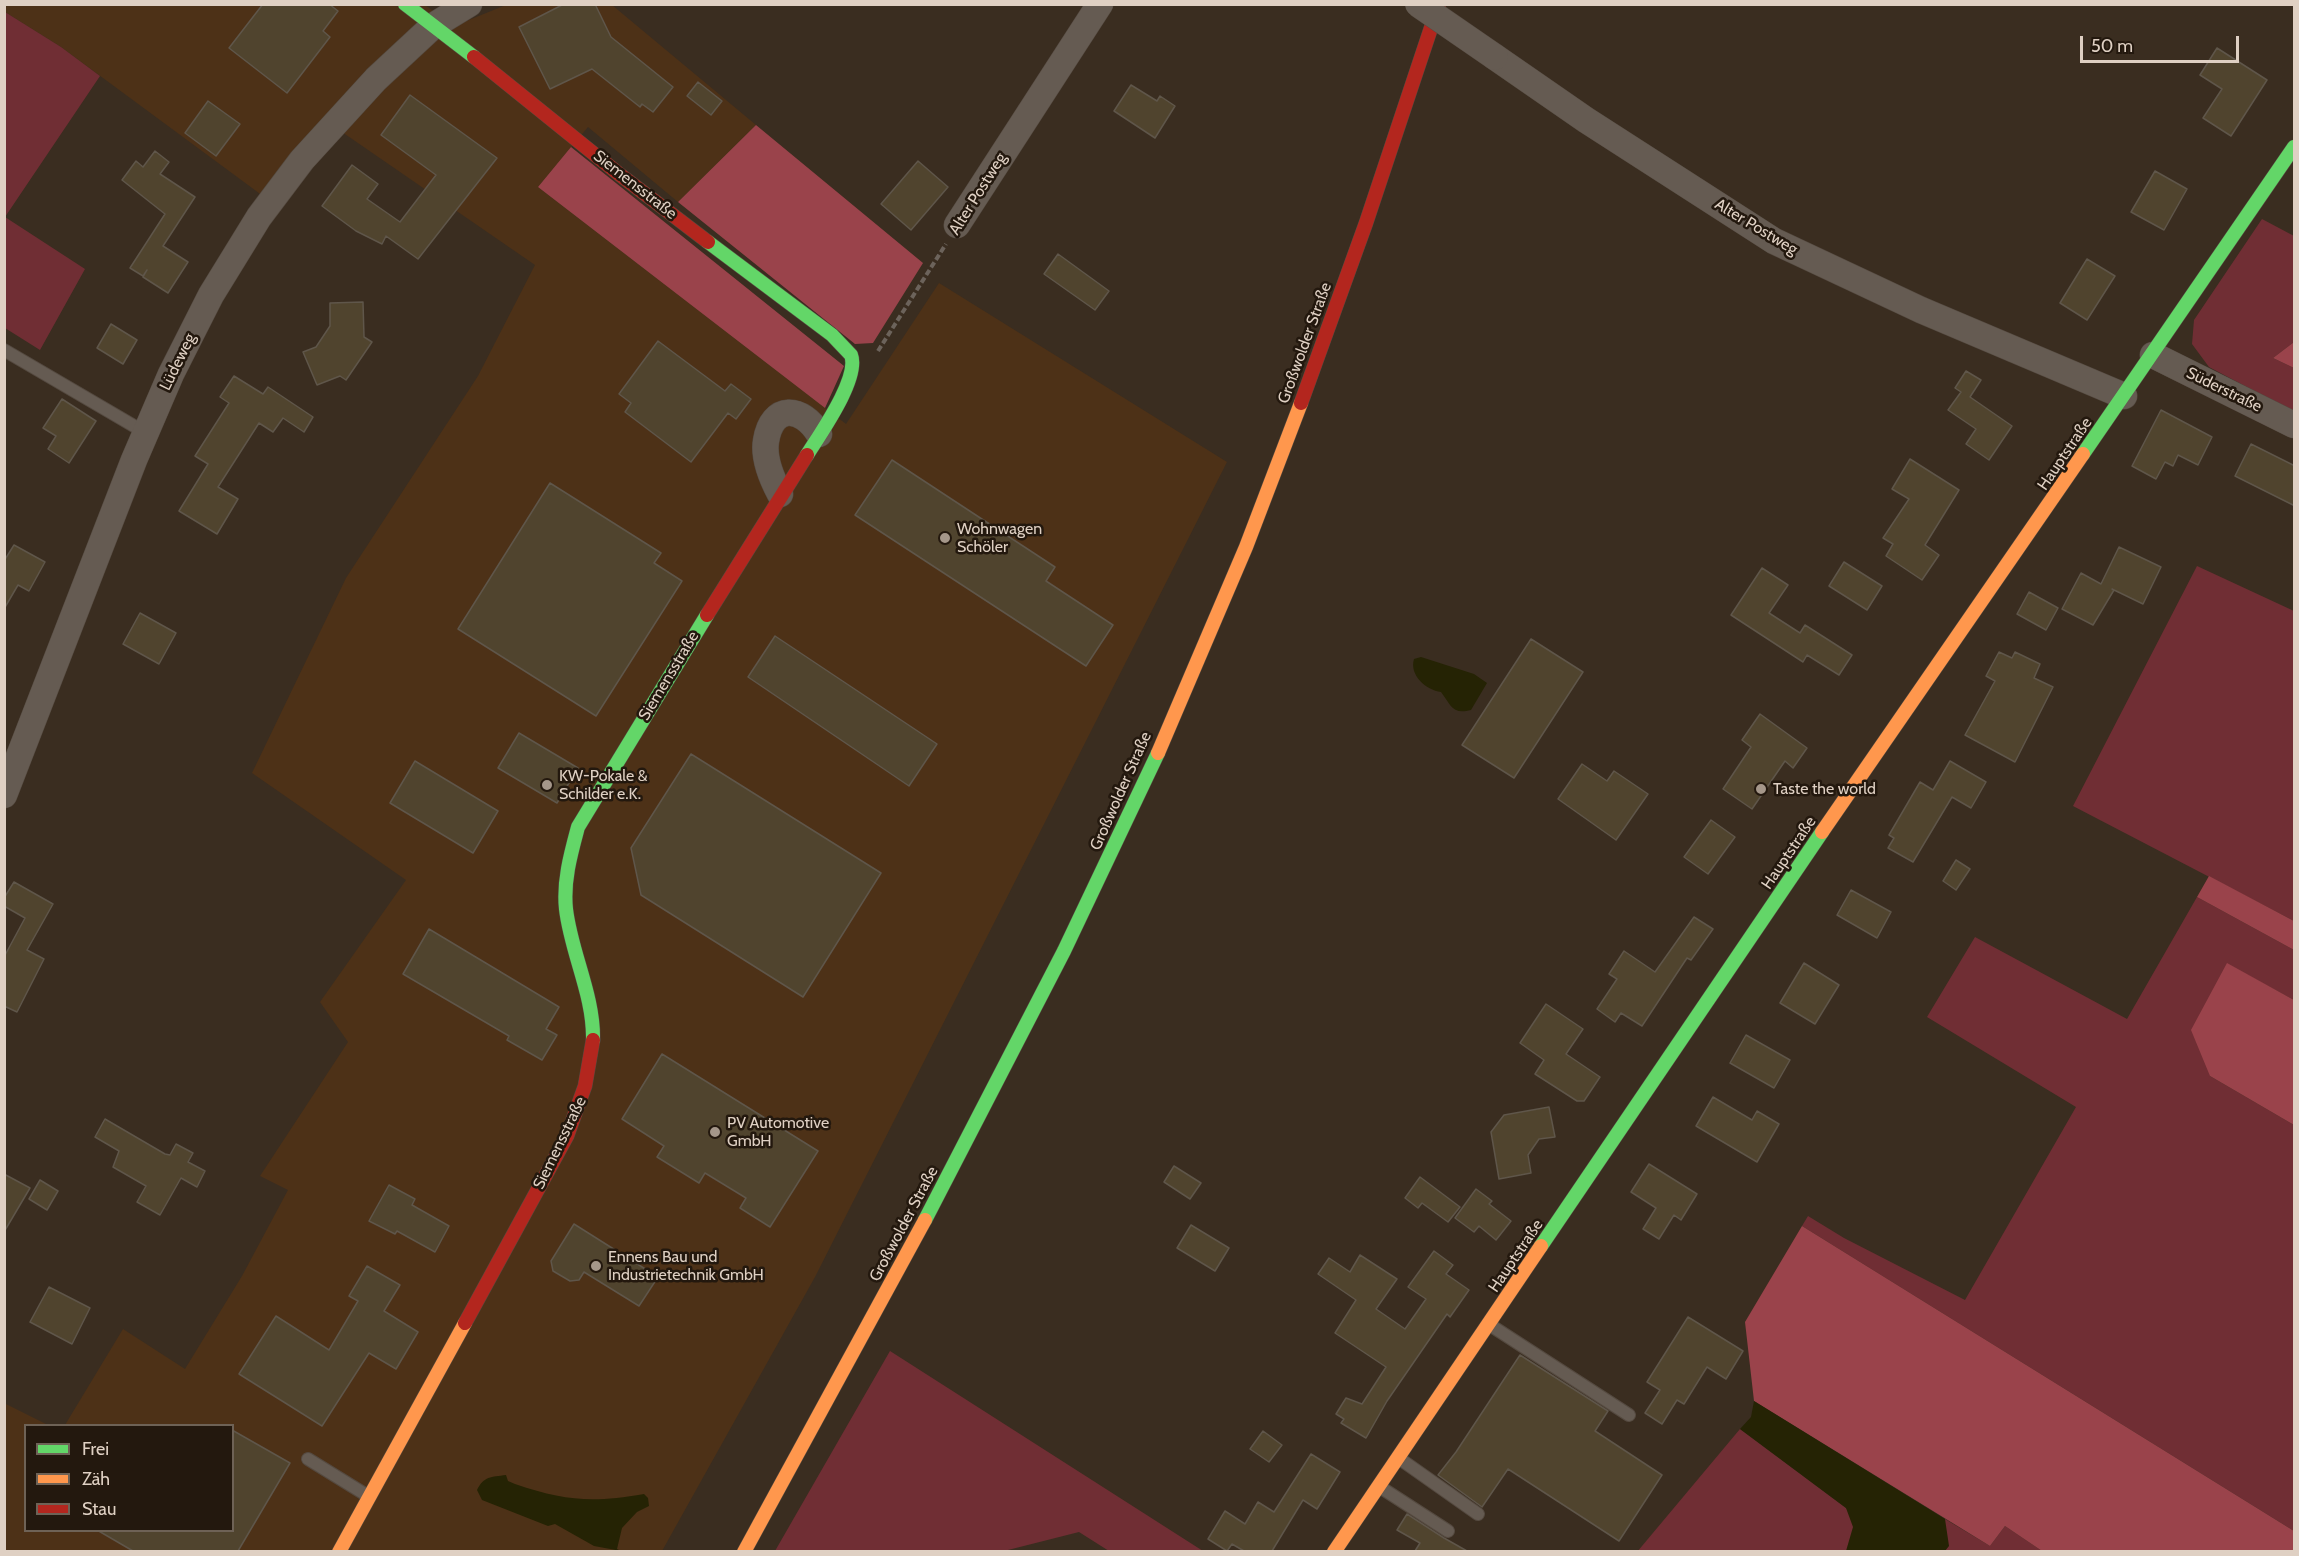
<!DOCTYPE html>
<html>
<head>
<meta charset="utf-8">
<style>
	body { margin:0 }
	#map { position:relative; width:2299px; height:1556px; overflow:hidden; background:#3a2d20; font-family:Cabin,sans-serif }
	canvas { display:block }
	.frame { position:absolute; inset:0; border:6px solid #dfd0c3; pointer-events:none }
	.legend { position:absolute; left:24px; top:1424px; width:210px; height:108px; box-sizing:border-box; background:#23180e; border:2px solid #6e6256; margin:0; padding:8px 10px; list-style:none; font-size:18px; color:#dfd0c3 }
	.legend li { display:flex; align-items:center; gap:12px; height:30px }
	.legend b { width:30px; border:2px solid #6e6256 }
	.scale { position:absolute; left:2080px; top:36px; width:159px; height:27px; box-sizing:border-box; border:3px solid #dfd0c3; border-top:0; padding-left:8px; font-size:18px; line-height:21px; white-space:nowrap; color:#dfd0c3; -webkit-text-stroke:4px #23180e; paint-order:stroke }
</style>
</head>
<body>
<div id="map">
<canvas width="2299" height="1556"></canvas>
<div class="frame"></div>
<ul class="legend">
<li><b style="height:8px;background:#63d668"></b>Frei</li>
<li><b style="height:8px;background:#ff974d"></b>Zäh</li>
<li><b style="height:8px;background:#b3261e"></b>Stau</li>
</ul>
<div class="scale">50 m</div>
</div>
<script>
const context = document.querySelector('canvas').getContext('2d');
context.lineJoin = 'round';
function fillPath(path, color) {
  context.fillStyle = color;
  context.fill(path, 'evenodd');
}
function stroke(path, color, width, dash) {
  context.strokeStyle = color;
  context.lineWidth = width;
  context.lineCap = dash ? 'butt' : 'round';
  context.setLineDash(dash || []);
  context.stroke(path);
}
function label(font, color, halo, rows, align = 'center') {
  context.font = font + ' Cabin,sans-serif';
  context.lineWidth = 5;
  context.setLineDash([]);
  context.textBaseline = 'middle';
  context.strokeStyle = halo;
  context.fillStyle = color;
  for (const [text, x, y, turn = 0] of rows) {
    context.save();
    context.translate(x, y);
    context.rotate((+turn || 0) * Math.PI / 180);
    context.textAlign = isNaN(turn) ? turn : align;
    if (halo) context.strokeText(text, 0, 0);
    context.fillText(text, 0, 0);
    context.restore();
  }
}
fillPath(new Path2D(`
	M 5,5 L 425,5 L 454,26 L 506,5 L 612,5 L 756,125 L 678,202 L 588,127 L 538,187 L 846,424 L 939,283 L 1227,462 L 815,1277 L 662,1551 L 5,1551 L 4,1403 L 48,1425 L 26,1426 L 26,1530 L 232,1530 L 232,1426 L 65,1425 L 123,1329 L 185,1369 L 242,1276 L 288,1190 L 260,1176 L 348,1042 L 320,1002 L 406,880 L 252,773 L 346,578 L 478,376 L 535,265 L 326,121 L 267,199 L 61,47 L 5,12 Z`), '#4d3117');
fillPath(new Path2D(`
	M 5,12 L 61,47 L 100,76 L 5,217 L 85,269 L 40,350 L 5,328 Z
	M 2262,219 L 2294,236 L 2294,342 L 2273,358 L 2294,368 L 2294,412 L 2209,367 L 2192,344 L 2194,320 Z
	M 2197,566 L 2294,611 L 2294,921 L 2073,806 Z
	M 2197,897 L 2294,950 L 2294,1000 L 2227,964 L 2210,1076 L 2294,1125 L 2294,1531 L 1802,1226 L 1808,1216 L 1844,1238 L 1965,1300 L 2076,1107 L 1927,1017 L 1975,937 L 2127,1019 Z
	M 890,1351 L 1203,1551 L 1109,1551 L 1079,1532 L 1004,1551 L 775,1551 Z
	M 1740,1429 L 1846,1508 L 1893,1552 L 1637,1552 Z
	M 1945,1519 L 1990,1546 L 2005,1526 L 2042,1551 L 1915,1552 Z`), '#702e34');
fillPath(new Path2D(`
	M 756,125 L 923,263 L 873,343 L 855,344 L 678,202 Z
	M 571,147 L 844,366 L 825,408 L 538,187 Z
	M 2294,342 L 2294,368 L 2273,358 Z
	M 2209,876 L 2294,921 L 2294,950 L 2197,897 Z
	M 2227,963 L 2294,1000 L 2294,1125 L 2210,1076 L 2191,1030 Z
	M 1802,1226 L 2294,1531 L 2294,1551 L 2042,1551 L 2005,1526 L 1990,1546 L 1754,1401 L 1745,1322 Z`), '#9a434b');
fillPath(new Path2D(`
	M 1421,657 L 1474,674 L 1487,683 L 1471,710 C 1452,715 1451,705 1441,692 C 1426,690 1409,675 1414,659 Z
	M 1754,1401 L 1945,1519 L 1949,1546 L 1945,1551 L 1846,1551 L 1853,1527 L 1846,1508 L 1740,1429 L 1751,1417 Z
	M 506,1475 L 508,1481 L 515,1484 C 565,1501 592,1503 644,1494 L 648,1498 L 649,1506 L 637,1512 L 622,1528 L 617,1549 L 621,1551 L 594,1546 L 555,1524 L 548,1526 L 482,1500 L 477,1490 C 484,1476 491,1477 506,1475 Z`), '#252304');
const building = new Path2D(`
	M 263,4 L 329,4 L 338,11 L 323,31 L 330,37 L 287,93 L 229,48 Z
	M 564,4 L 595,4 L 611,37 L 673,87 L 653,112 L 642,104 L 640,107 L 592,69 L 550,89 L 519,27 Z
	M 2217,48 L 2267,80 L 2231,136 L 2203,118 L 2222,89 L 2200,75 Z
	M 698,82 L 722,101 L 711,115 L 687,96 Z
	M 1131,85 L 1157,101 L 1160,96 L 1175,106 L 1155,138 L 1114,111 Z
	M 410,95 L 497,158 L 418,259 L 386,236 L 382,244 L 356,231 L 322,206 L 352,165 L 378,184 L 367,199 L 400,222 L 436,175 L 381,135 Z
	M 208,101 L 240,124 L 216,156 L 185,133 Z
	M 155,151 L 169,162 L 160,174 L 195,197 L 163,246 L 188,262 L 168,293 L 143,277 L 147,270 L 143,276 L 130,268 L 165,214 L 122,180 L 136,161 L 143,167 Z
	M 918,161 L 948,187 L 911,230 L 881,204 Z
	M 2155,171 L 2187,189 L 2164,230 L 2131,212 Z
	M 1058,254 L 1109,291 L 1095,310 L 1044,274 Z
	M 2087,259 L 2115,276 L 2087,320 L 2060,303 Z
	M 363,302 L 364,337 L 372,342 L 346,380 L 340,376 L 317,385 L 303,352 L 316,347 L 330,326 L 330,303 Z
	M 111,324 L 137,340 L 123,364 L 97,348 Z
	M 658,341 L 725,391 L 731,384 L 751,399 L 736,419 L 728,413 L 691,462 L 625,412 L 631,403 L 619,394 Z
	M 1966,371 L 1981,380 L 1970,397 L 2012,426 L 1989,460 L 1966,444 L 1976,429 L 1948,410 L 1961,392 L 1955,388 Z
	M 234,376 L 263,394 L 268,387 L 313,417 L 304,432 L 283,418 L 273,432 L 259,423 L 218,487 L 238,499 L 217,534 L 179,511 L 208,464 L 195,456 L 229,403 L 220,397 Z
	M 62,399 L 96,421 L 69,463 L 48,449 L 56,436 L 43,428 Z
	M 2161,410 L 2212,437 L 2198,465 L 2178,455 L 2173,466 L 2165,462 L 2156,479 L 2132,466 Z
	M 2251,444 L 2295,466 L 2295,506 L 2235,476 Z
	M 1910,459 L 1959,490 L 1925,545 L 1939,555 L 1922,580 L 1886,556 L 1893,544 L 1883,538 L 1909,499 L 1892,489 Z
	M 892,460 L 1055,567 L 1046,581 L 1113,625 L 1086,666 L 855,515 Z
	M 550,483 L 661,553 L 654,563 L 682,581 L 596,716 L 458,629 Z
	M 14,545 L 45,562 L 29,591 L 18,585 L 4,609 L 4,561 Z
	M 2119,547 L 2161,567 L 2143,604 L 2112,589 L 2114,590 L 2093,625 L 2062,609 L 2081,573 L 2101,584 Z
	M 1844,562 L 1882,586 L 1867,610 L 1829,586 Z
	M 1762,568 L 1788,585 L 1769,613 L 1800,633 L 1805,625 L 1852,655 L 1839,675 L 1807,655 L 1803,662 L 1731,615 Z
	M 2029,592 L 2058,608 L 2046,630 L 2017,614 Z
	M 140,613 L 176,633 L 159,664 L 123,644 Z
	M 775,636 L 937,744 L 909,786 L 748,677 Z
	M 1531,639 L 1583,672 L 1514,778 L 1462,745 Z
	M 1999,652 L 2012,658 L 2015,652 L 2040,664 L 2034,678 L 2053,687 L 2015,762 L 1965,735 L 1995,681 L 1986,676 Z
	M 1760,714 L 1807,748 L 1793,768 L 1785,761 L 1752,809 L 1723,789 L 1751,747 L 1742,740 Z
	M 519,733 L 578,768 L 557,803 L 498,768 Z
	M 691,754 L 881,873 L 803,997 L 641,895 L 631,848 Z
	M 415,761 L 498,811 L 473,853 L 390,803 Z
	M 1950,761 L 1986,782 L 1971,808 L 1952,797 L 1913,862 L 1888,848 L 1894,838 L 1889,835 L 1920,782 L 1933,790 Z
	M 1582,764 L 1607,781 L 1614,771 L 1648,794 L 1616,840 L 1558,799 Z
	M 1711,820 L 1735,837 L 1708,874 L 1684,857 Z
	M 1956,860 L 1970,869 L 1956,890 L 1943,881 Z
	M 14,882 L 53,904 L 27,950 L 44,959 L 17,1012 L 4,1006 L 4,957 L 25,918 L 4,906 L 4,898 Z
	M 1851,890 L 1891,912 L 1877,938 L 1837,915 Z
	M 1694,917 L 1713,929 L 1691,960 L 1687,958 L 1642,1026 L 1621,1013 L 1615,1022 L 1597,1009 L 1617,979 L 1609,974 L 1624,951 L 1655,972 Z
	M 429,929 L 559,1007 L 546,1029 L 557,1035 L 542,1060 L 507,1040 L 509,1036 L 403,974 Z
	M 1804,963 L 1839,985 L 1815,1024 L 1780,1003 Z
	M 1546,1004 L 1583,1029 L 1566,1054 L 1600,1077 L 1584,1101 L 1577,1101 L 1535,1074 L 1544,1060 L 1520,1043 Z
	M 1746,1035 L 1790,1060 L 1774,1088 L 1730,1063 Z
	M 662,1054 L 818,1151 L 770,1227 L 740,1208 L 746,1198 L 705,1173 L 699,1183 L 657,1157 L 664,1146 L 622,1119 Z
	M 1713,1097 L 1752,1120 L 1757,1111 L 1779,1124 L 1757,1162 L 1696,1126 Z
	M 1549,1107 L 1555,1137 L 1539,1139 L 1528,1155 L 1531,1173 L 1499,1179 L 1491,1132 L 1504,1115 Z
	M 105,1119 L 165,1154 L 170,1155 L 176,1144 L 193,1153 L 188,1162 L 205,1171 L 197,1187 L 181,1178 L 160,1215 L 137,1202 L 146,1186 L 113,1167 L 119,1151 L 95,1137 Z
	M 1649,1164 L 1697,1194 L 1681,1220 L 1674,1215 L 1659,1239 L 1643,1229 L 1656,1208 L 1631,1192 Z
	M 1174,1166 L 1201,1183 L 1190,1199 L 1164,1182 Z
	M 4,1174 L 30,1188 L 4,1232 Z
	M 1420,1177 L 1460,1207 L 1448,1222 L 1422,1203 L 1418,1208 L 1405,1198 Z
	M 40,1180 L 58,1191 L 47,1210 L 29,1199 Z
	M 389,1185 L 415,1199 L 412,1205 L 449,1226 L 435,1252 L 397,1231 L 395,1234 L 369,1221 Z
	M 1476,1189 L 1492,1201 L 1489,1204 L 1511,1221 L 1496,1240 L 1479,1226 L 1474,1232 L 1455,1218 Z
	M 574,1224 L 658,1277 L 639,1306 L 584,1272 L 579,1280 L 570,1281 L 553,1271 L 551,1261 Z
	M 1191,1225 L 1229,1248 L 1215,1271 L 1177,1248 Z
	M 1434,1251 L 1453,1265 L 1446,1274 L 1469,1290 L 1450,1317 L 1447,1314 L 1387,1401 L 1366,1438 L 1341,1423 L 1344,1419 L 1336,1414 L 1346,1398 L 1362,1404 L 1386,1367 L 1335,1333 L 1356,1300 L 1318,1274 L 1329,1258 L 1350,1272 L 1360,1255 L 1397,1279 L 1376,1309 L 1405,1329 L 1426,1299 L 1408,1287 Z
	M 367,1266 L 400,1285 L 384,1311 L 418,1332 L 396,1369 L 369,1353 L 322,1426 L 239,1374 L 276,1316 L 329,1350 L 358,1301 L 349,1296 Z
	M 49,1287 L 90,1308 L 72,1344 L 30,1322 Z
	M 1688,1317 L 1743,1351 L 1726,1379 L 1707,1367 L 1684,1404 L 1677,1400 L 1662,1424 L 1645,1413 L 1660,1390 L 1647,1382 Z
	M 1520,1355 L 1608,1411 L 1595,1431 L 1662,1475 L 1619,1541 L 1508,1469 L 1482,1507 L 1438,1475 L 1456,1452 Z
	M 232,1430 L 290,1463 L 238,1551 L 133,1551 L 97,1530 L 232,1530 Z
	M 1263,1431 L 1282,1445 L 1269,1462 L 1250,1449 Z
	M 1311,1454 L 1340,1472 L 1317,1509 L 1303,1500 L 1272,1551 L 1244,1551 L 1232,1544 L 1227,1551 L 1208,1539 L 1225,1511 L 1245,1524 L 1258,1502 L 1274,1512 Z
	M 1407,1514 L 1444,1538 L 1467,1551 L 1415,1551 L 1420,1543 L 1397,1530 Z`);
fillPath(building, '#50442e');
stroke(building, '#5f564a', 1.5);
const lane = new Path2D(`
	M 4,350 L 146,433
	M 1490,1325 L 1629,1415
	M 308,1459 L 368,1496
	M 1400,1459 L 1478,1514
	M 1380,1487 L 1448,1531`);
const street = new Path2D(`
	M 1495,57 L 1586,120 L 1774,241 L 1921,310 L 2124,396
	M 957,225 L 1100,4
	M 2153,355 L 2294,425
	M 780,494 C 772,479 763,459 766,441 C 772,403 802,406 819,434
	M 4,795 L 134,460 L 171,374 L 211,295 L 259,217 L 302,160 L 376,79 L 433,26 L 469,4`);
const fast = new Path2D(`
	M 405,4 L 474,57
	M 708,242 L 832,335 L 851,355 C 860,378 820,434 807,455
	M 2083,454 L 2294,147
	M 593,1040 C 594,995 571,953 566,909 C 563,881 571,853 578,827 L 707,615
	M 925,1220 L 1064,951 L 1158,753
	M 1541,1246 L 1822,832`);
const slow = new Path2D(`
	M 1158,753 L 1246,547 L 1301,403
	M 1822,832 L 2083,454
	M 339,1552 L 465,1323
	M 744,1552 L 925,1220
	M 1334,1552 L 1541,1246`);
const jam = new Path2D(`
	M 474,57 L 619,174 L 708,242
	M 1301,403 L 1366,223 L 1439,4
	M 707,615 L 807,455
	M 465,1323 L 567,1136 L 585,1086 L 593,1040`);
stroke(lane, '#554a40', 14);
stroke(street, '#554a40', 27);
stroke(fast, '#554a40', 15);
stroke(slow, '#554a40', 15);
stroke(jam, '#554a40', 15);
stroke(new Path2D(`
	M 878,351 L 946,244`), '#6c635b', 4, [6, 3]);
stroke(lane, '#655b52', 12);
stroke(street, '#655b52', 26);
stroke(fast, '#63d668', 14);
stroke(slow, '#ff974d', 14);
stroke(jam, '#b3261e', 14);
const streetBridge = new Path2D(`
	M 1418,4 L 1495,57`);
stroke(streetBridge, '#554a40', 27, []);
stroke(streetBridge, '#655b52', 26);
for (const [x, y, r, color] of [
	[945,538,6,"#a5978a"],
	[547,785,6,"#a5978a"],
	[1761,789,6,"#a5978a"],
	[715,1132,6,"#a5978a"],
	[596,1266,6,"#a5978a"]
]) {
  const dot = new Path2D();
  dot.arc(x, y, r, 0, 2 * Math.PI);
  context.fillStyle = color;
  context.fill(dot);
  stroke(dot, '#23180e', 2);
}
label('16px', '#dfd0c3', '#23180e', [
	["Siemensstraße",635,185,38],
	["Alter Postweg",978,194,-58],
	["Alter Postweg",1756,227,31],
	["Großwolder Straße",1305,343,-70],
	["Lüdeweg",178,362,-64],
	["Süderstraße",2224,390,26],
	["Hauptstraße",2065,454,-56],
	["Siemensstraße",669,676,-59],
	["Großwolder Straße",1121,791,-66],
	["Hauptstraße",1789,853,-56],
	["Siemensstraße",560,1143,-64],
	["Großwolder Straße",904,1224,-62],
	["Hauptstraße",1516,1256,-56]
]);
label('16px', '#dfd0c3', '#23180e', [
	["Wohnwagen",957,529],
	["Schöler",957,547],
	["KW-Pokale &",559,776],
	["Schilder e.K.",559,794],
	["Taste the world",1773,789],
	["PV Automotive",727,1123],
	["GmbH",727,1141],
	["Ennens Bau und",608,1257],
	["Industrietechnik GmbH",608,1275]
], 'left');
</script>
</body>
</html>
